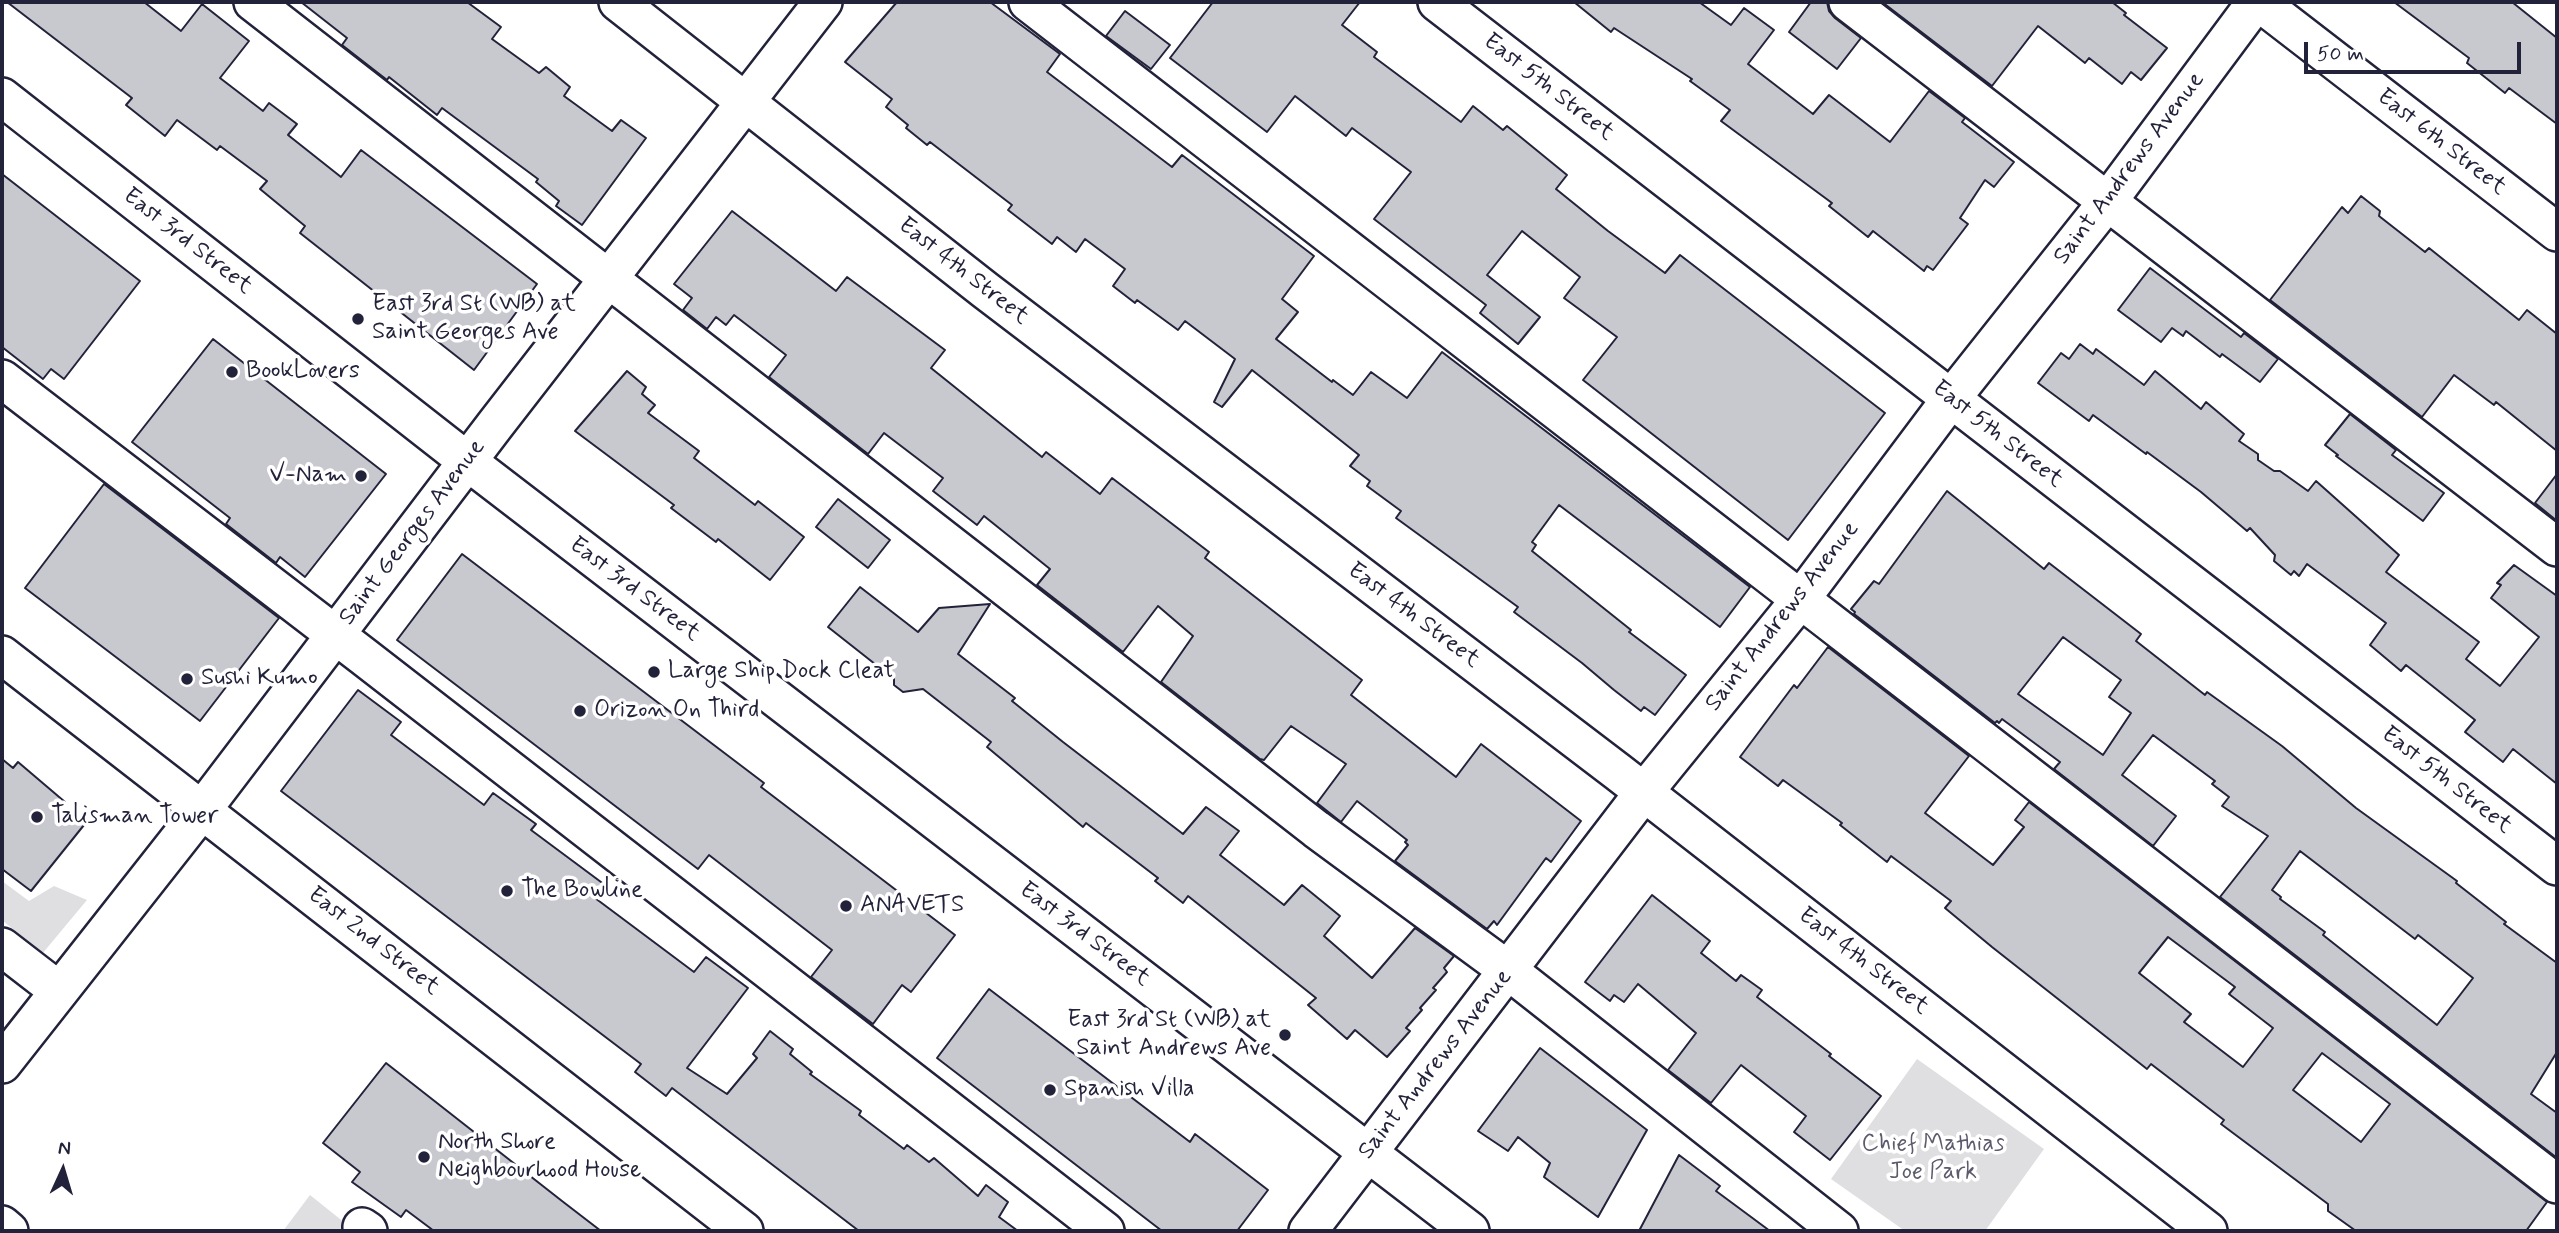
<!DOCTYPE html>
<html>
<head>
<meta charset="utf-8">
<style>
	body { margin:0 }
	#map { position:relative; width:2559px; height:1233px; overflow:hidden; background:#fff; font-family:Mynerve,sans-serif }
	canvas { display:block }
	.frame { position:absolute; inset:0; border:4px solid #22223b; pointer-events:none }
	.north { position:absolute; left:28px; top:1135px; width:70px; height:70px; -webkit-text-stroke:5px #fff; paint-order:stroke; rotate:4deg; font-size:19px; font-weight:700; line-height:28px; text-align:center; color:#22223b }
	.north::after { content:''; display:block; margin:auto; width:24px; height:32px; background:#22223b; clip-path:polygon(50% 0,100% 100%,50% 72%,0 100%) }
	.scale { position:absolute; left:2304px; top:42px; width:217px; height:32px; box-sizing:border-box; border:4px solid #22223b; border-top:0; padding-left:9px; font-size:21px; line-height:24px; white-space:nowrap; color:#22223b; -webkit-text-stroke:5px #fff; paint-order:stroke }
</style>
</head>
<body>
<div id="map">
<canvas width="2559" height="1233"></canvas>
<div class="frame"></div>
<div class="north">N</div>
<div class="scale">50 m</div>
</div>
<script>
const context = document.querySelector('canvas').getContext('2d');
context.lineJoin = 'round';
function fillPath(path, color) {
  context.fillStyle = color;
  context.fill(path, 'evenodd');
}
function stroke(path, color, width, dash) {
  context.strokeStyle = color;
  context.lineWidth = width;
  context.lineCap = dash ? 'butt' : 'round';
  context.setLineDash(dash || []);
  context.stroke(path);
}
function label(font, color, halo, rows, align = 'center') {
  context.font = font + ' Mynerve,sans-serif';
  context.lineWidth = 7;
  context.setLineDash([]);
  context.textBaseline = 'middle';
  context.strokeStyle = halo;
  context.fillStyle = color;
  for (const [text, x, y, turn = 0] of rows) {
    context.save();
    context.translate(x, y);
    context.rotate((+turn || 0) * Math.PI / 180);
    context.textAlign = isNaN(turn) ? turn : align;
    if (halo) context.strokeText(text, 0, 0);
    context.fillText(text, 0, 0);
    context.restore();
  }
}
fillPath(new Path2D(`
	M 2,881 L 29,901 L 54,886 L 87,900 L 42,954 L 2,920 Z
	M 1917,1059 L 2044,1149 L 1985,1231 L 1905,1231 L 1831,1179 Z
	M 310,1195 L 355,1231 L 283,1231 Z`), '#dfdfe2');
const building = new Path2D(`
	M 7,2 L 144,2 L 181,31 L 202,4 L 249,41 L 220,78 L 263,111 L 269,103 L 297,124 L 288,135 L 341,177 L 361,150 L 537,284 L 474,370 L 300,233 L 305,226 L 260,189 L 267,181 L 220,146 L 217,150 L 177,120 L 165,136 L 126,105 L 132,98 Z
	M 301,2 L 467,2 L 501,27 L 492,39 L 539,73 L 546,67 L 570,87 L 564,96 L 612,131 L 621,120 L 646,138 L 582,225 L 556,206 L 559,201 L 536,182 L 538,179 L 442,108 L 437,115 L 389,77 L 387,80 L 342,45 L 347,38 Z
	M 897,2 L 990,2 L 1060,54 L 1047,72 L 1172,167 L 1182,155 L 1314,256 L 1282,299 L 1298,312 L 1276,339 L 1332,382 L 1333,380 L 1353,395 L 1371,372 L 1407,398 L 1442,352 L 1750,587 L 1720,627 L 1559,505 L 1532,542 L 1536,545 L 1532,551 L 1631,630 L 1629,632 L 1686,675 L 1655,715 L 1644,707 L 1641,711 L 1614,690 L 1582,663 L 1514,612 L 1518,607 L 1396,518 L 1401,511 L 1367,486 L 1370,481 L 1350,466 L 1359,455 L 1252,370 L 1222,407 L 1214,402 L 1235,359 L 1185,321 L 1178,330 L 1137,300 L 1135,303 L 1113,286 L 1125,269 L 1085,239 L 1076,252 L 1057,237 L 1052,244 L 1008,210 L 1012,205 L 930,142 L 927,145 L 906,128 L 908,125 L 886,107 L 892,99 L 845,62 Z
	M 1213,2 L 1360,2 L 1342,25 L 1377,52 L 1374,57 L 1461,122 L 1473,106 L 1503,130 L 1507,126 L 1567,175 L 1556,189 L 1608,231 L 1665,273 L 1680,255 L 1885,413 L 1788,540 L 1583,380 L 1617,337 L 1564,298 L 1580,277 L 1522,231 L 1487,275 L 1540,317 L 1518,344 L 1480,313 L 1486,305 L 1374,219 L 1411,172 L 1352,128 L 1346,136 L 1295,96 L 1267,132 L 1170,58 Z
	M 1574,2 L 1699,2 L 1731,25 L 1744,8 L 1774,30 L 1748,64 L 1813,114 L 1829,95 L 1890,142 L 1929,91 L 1965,118 L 1962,122 L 2014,162 L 1994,187 L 1985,180 L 1960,218 L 1968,224 L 1933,270 L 1927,266 L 1924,271 L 1873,231 L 1868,237 L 1829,206 L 1832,203 L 1721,121 L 1730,110 L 1690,81 L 1692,79 L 1614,28 L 1611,32 Z
	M 1811,2 L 1827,2 L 1829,11 L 1835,18 L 1861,38 L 1837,69 L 1789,32 Z
	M 1882,2 L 2112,2 L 2126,13 L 2124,15 L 2167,48 L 2141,80 L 2131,72 L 2122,84 L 2089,58 L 2085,63 L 2038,26 L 1992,86 Z
	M 2394,2 L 2512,2 L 2557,38 L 2557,124 L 2509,88 L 2505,93 L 2467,63 L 2469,58 Z
	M 1125,11 L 1170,45 L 1151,69 L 1106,36 Z
	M 2,174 L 140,281 L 64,379 L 51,369 L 43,379 L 2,347 Z
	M 2361,196 L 2380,211 L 2379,216 L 2425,252 L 2429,248 L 2519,320 L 2527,310 L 2557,334 L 2557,451 L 2496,402 L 2494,405 L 2454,375 L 2422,417 L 2270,300 L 2342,207 L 2348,213 Z
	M 732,211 L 836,291 L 847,277 L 945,350 L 931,368 L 1042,457 L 1046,452 L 1100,494 L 1112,478 L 1209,552 L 1205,558 L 1362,680 L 1351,695 L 1456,777 L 1481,744 L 1581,821 L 1551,862 L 1546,858 L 1497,925 L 1494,921 L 1487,929 L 1395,861 L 1408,845 L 1405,842 L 1407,840 L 1357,801 L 1341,822 L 1317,803 L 1346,764 L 1291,726 L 1264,760 L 1260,759 L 1161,682 L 1193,636 L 1158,606 L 1123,652 L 1037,585 L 1050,569 L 984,516 L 977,525 L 933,491 L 943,478 L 884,433 L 868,454 L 769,377 L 786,355 L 734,315 L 726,325 L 716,317 L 707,329 L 683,310 L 692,298 L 674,284 Z
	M 2150,268 L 2241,337 L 2244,333 L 2278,359 L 2260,382 L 2222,354 L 2220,357 L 2186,331 L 2183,336 L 2172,328 L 2161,342 L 2118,310 Z
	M 213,339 L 386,474 L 305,577 L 280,557 L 276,563 L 226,524 L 230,518 L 132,442 Z
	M 2080,344 L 2093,354 L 2096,349 L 2144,385 L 2155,371 L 2201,409 L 2206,402 L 2244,434 L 2239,441 L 2258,454 L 2258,460 L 2274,471 L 2280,471 L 2308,491 L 2316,481 L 2399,555 L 2386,572 L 2479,642 L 2466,659 L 2500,686 L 2539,637 L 2491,598 L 2501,585 L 2497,583 L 2514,565 L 2557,596 L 2557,784 L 2513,749 L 2503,762 L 2465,732 L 2475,720 L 2406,665 L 2401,671 L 2370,645 L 2386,623 L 2307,564 L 2299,576 L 2294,571 L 2291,575 L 2274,561 L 2275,555 L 2250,528 L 2247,531 L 2201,492 L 2147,452 L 2146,454 L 2093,415 L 2089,421 L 2038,383 L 2061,353 L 2069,359 Z
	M 627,371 L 646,387 L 642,394 L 655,405 L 648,413 L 699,451 L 694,458 L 755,505 L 758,501 L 804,537 L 770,580 L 718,539 L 716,542 L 671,508 L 674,505 L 575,431 Z
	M 2350,414 L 2396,450 L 2392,455 L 2444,493 L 2423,521 L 2336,456 L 2338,455 L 2325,445 Z
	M 2557,474 L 2557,521 L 2535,503 Z
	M 104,484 L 279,618 L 200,721 L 25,588 Z
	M 1947,491 L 2044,569 L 2049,563 L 2141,634 L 2136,641 L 2205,695 L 2207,692 L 2282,746 L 2356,808 L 2457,881 L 2456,883 L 2506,922 L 2504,924 L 2557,963 L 2557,1052 L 2531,1094 L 2557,1113 L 2557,1158 L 2220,897 L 2268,836 L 2222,806 L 2229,797 L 2212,784 L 2215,781 L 2153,735 L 2122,775 L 2176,816 L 2153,846 L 2054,769 L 2060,762 L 2002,719 L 1999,723 L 1997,721 L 1995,723 L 1854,614 L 1855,612 L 1851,609 L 1874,581 L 1879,584 ZM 2063,637 L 2121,680 L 2109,697 L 2131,713 L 2103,755 L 2018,694 ZM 2300,851 L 2415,939 L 2418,935 L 2473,978 L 2437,1025 L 2323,935 L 2325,932 L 2280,899 L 2281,897 L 2272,890 Z
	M 838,499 L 890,540 L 868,568 L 816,527 Z
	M 462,554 L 764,783 L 761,787 L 955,935 L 911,992 L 902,985 L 873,1024 L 811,977 L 832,950 L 709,855 L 698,869 L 397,640 Z
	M 860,587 L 918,632 L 939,608 L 990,604 L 958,654 L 1015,698 L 1012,701 L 1063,742 L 1183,834 L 1206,807 L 1239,831 L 1220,855 L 1284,905 L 1302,885 L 1340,916 L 1324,936 L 1372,978 L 1415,928 L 1454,956 L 1444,968 L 1447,972 L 1433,988 L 1436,990 L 1420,1008 L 1422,1010 L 1406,1028 L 1410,1031 L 1387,1057 L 1355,1030 L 1347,1039 L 1308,1005 L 1316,998 L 1188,896 L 1183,903 L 1155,881 L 1158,878 L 1086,823 L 1083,827 L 987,747 L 991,742 L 923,689 L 903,692 L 894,685 L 894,679 L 828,627 Z
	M 1828,647 L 1969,756 L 1925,813 L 1993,865 L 2024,827 L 2015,820 L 2029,802 L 2547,1202 L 2526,1231 L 2356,1231 L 2328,1211 L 2328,1204 L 2221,1124 L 2224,1120 L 2151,1064 L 2147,1069 L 1992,947 L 1945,908 L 1951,901 L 1891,856 L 1887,862 L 1840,825 L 1842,823 L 1783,780 L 1778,786 L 1740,757 L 1794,685 L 1797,688 ZM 2168,937 L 2235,987 L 2229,994 L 2273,1028 L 2243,1067 L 2184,1022 L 2191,1014 L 2139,973 ZM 2322,1053 L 2390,1104 L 2361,1142 L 2293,1090 Z
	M 358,690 L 401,722 L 391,735 L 484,805 L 493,793 L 536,824 L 531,830 L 605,885 L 595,898 L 694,972 L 706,957 L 748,988 L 687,1068 L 727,1094 L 757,1058 L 753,1054 L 770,1031 L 793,1049 L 790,1054 L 812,1072 L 810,1074 L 861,1111 L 859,1115 L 904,1149 L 907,1145 L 929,1162 L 934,1158 L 978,1196 L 986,1185 L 1008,1202 L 999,1217 L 1018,1231 L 859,1231 L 672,1088 L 666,1096 L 635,1072 L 641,1064 L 281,791 Z
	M 2,759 L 13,768 L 18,762 L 65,802 L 61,808 L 84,825 L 31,891 L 2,869 Z
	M 1652,895 L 1710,941 L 1701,953 L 1736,981 L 1741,975 L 1762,990 L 1757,997 L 1831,1054 L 1829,1056 L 1881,1096 L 1830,1160 L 1794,1132 L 1806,1116 L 1741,1065 L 1711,1103 L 1668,1070 L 1696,1033 L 1638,984 L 1624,1002 L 1614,995 L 1610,1001 L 1585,982 Z
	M 989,989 L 1190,1142 L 1195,1134 L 1268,1190 L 1237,1231 L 1162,1231 L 937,1058 Z
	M 1540,1048 L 1647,1130 L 1598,1217 L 1544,1177 L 1550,1163 L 1518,1137 L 1508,1151 L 1478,1131 Z
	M 386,1063 L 562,1201 L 601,1231 L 434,1231 L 406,1210 L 401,1217 L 352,1182 L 360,1172 L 323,1143 Z
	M 1679,1155 L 1720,1186 L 1716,1191 L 1770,1231 L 1639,1231 Z`);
fillPath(building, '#c8c8cf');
stroke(building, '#22223b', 2);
const minor = new Path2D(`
	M 253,2 L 1316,829 L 1509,971 L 1839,1231
	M 618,2 L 985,290 L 1618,772 L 2208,1231
	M 1028,2 L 2557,1184
	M 1437,2 L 2557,866
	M 1848,2 L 2557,547
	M 2259,2 L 2557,232
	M 2,97 L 467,461 L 1470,1231
	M 2,379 L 363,656 L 1105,1231
	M 2,655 L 744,1231
	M 2,947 L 59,991
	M 2,1064 L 202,810 L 495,425 L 823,2
	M 2,1225 L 9,1231
	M 362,1227 L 368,1231
	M 1308,1231 L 1644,792 L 1800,600 L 1950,400 L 2108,201 L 2256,2`);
stroke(minor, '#22223b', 42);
stroke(minor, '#fff', 37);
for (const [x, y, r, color] of [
	[358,319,7,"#22223b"],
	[232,372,7,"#22223b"],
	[361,476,7,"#22223b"],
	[654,672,7,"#22223b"],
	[187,679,7,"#22223b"],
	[580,711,7,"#22223b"],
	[37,817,7,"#22223b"],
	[507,891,7,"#22223b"],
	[846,906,7,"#22223b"],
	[1285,1035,7,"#22223b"],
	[1050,1090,7,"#22223b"],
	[424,1157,7,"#22223b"]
]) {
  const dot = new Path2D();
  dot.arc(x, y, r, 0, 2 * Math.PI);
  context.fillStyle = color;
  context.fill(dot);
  stroke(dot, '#fff', 2.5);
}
label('24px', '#22223b', '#fff', [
	["East 5th Street",1548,88,38],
	["East 6th Street",2441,143,38],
	["Saint Andrews Avenue",2130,169,-53],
	["East 3rd Street",187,242,38],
	["East 4th Street",963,272,38],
	["East 5th Street",1997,435,38],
	["Saint Georges Avenue",413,533,-53],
	["East 3rd Street",634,590,37],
	["East 4th Street",1413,616,37],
	["Saint Andrews Avenue",1783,617,-52],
	["East 5th Street",2446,781,38],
	["East 3rd Street",1084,935,37],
	["East 2nd Street",373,942,38],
	["East 4th Street",1863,962,38],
	["Saint Andrews Avenue",1436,1065,-52]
]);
label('24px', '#22223b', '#fff', [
	["East 3rd St (WB) at",372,305],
	["Saint Georges Ave",372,333],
	["BookLovers",246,372],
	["V-Nam",347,476,"right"],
	["Large Ship Dock Cleat",668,672],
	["Sushi Kumo",201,679],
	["Orizon On Third",594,711],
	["Talisman Tower",51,817],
	["The Bowline",521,891],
	["ANAVETS",860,906],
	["East 3rd St (WB) at",1271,1021,"right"],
	["Saint Andrews Ave",1271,1049,"right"],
	["Spanish Villa",1064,1090],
	["North Shore",438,1143],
	["Neighbourhood House",438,1171]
], 'left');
label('24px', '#5b5b6d', '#fff', [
	["Chief Mathias",1933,1145],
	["Joe Park",1933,1173]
]);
</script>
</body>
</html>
